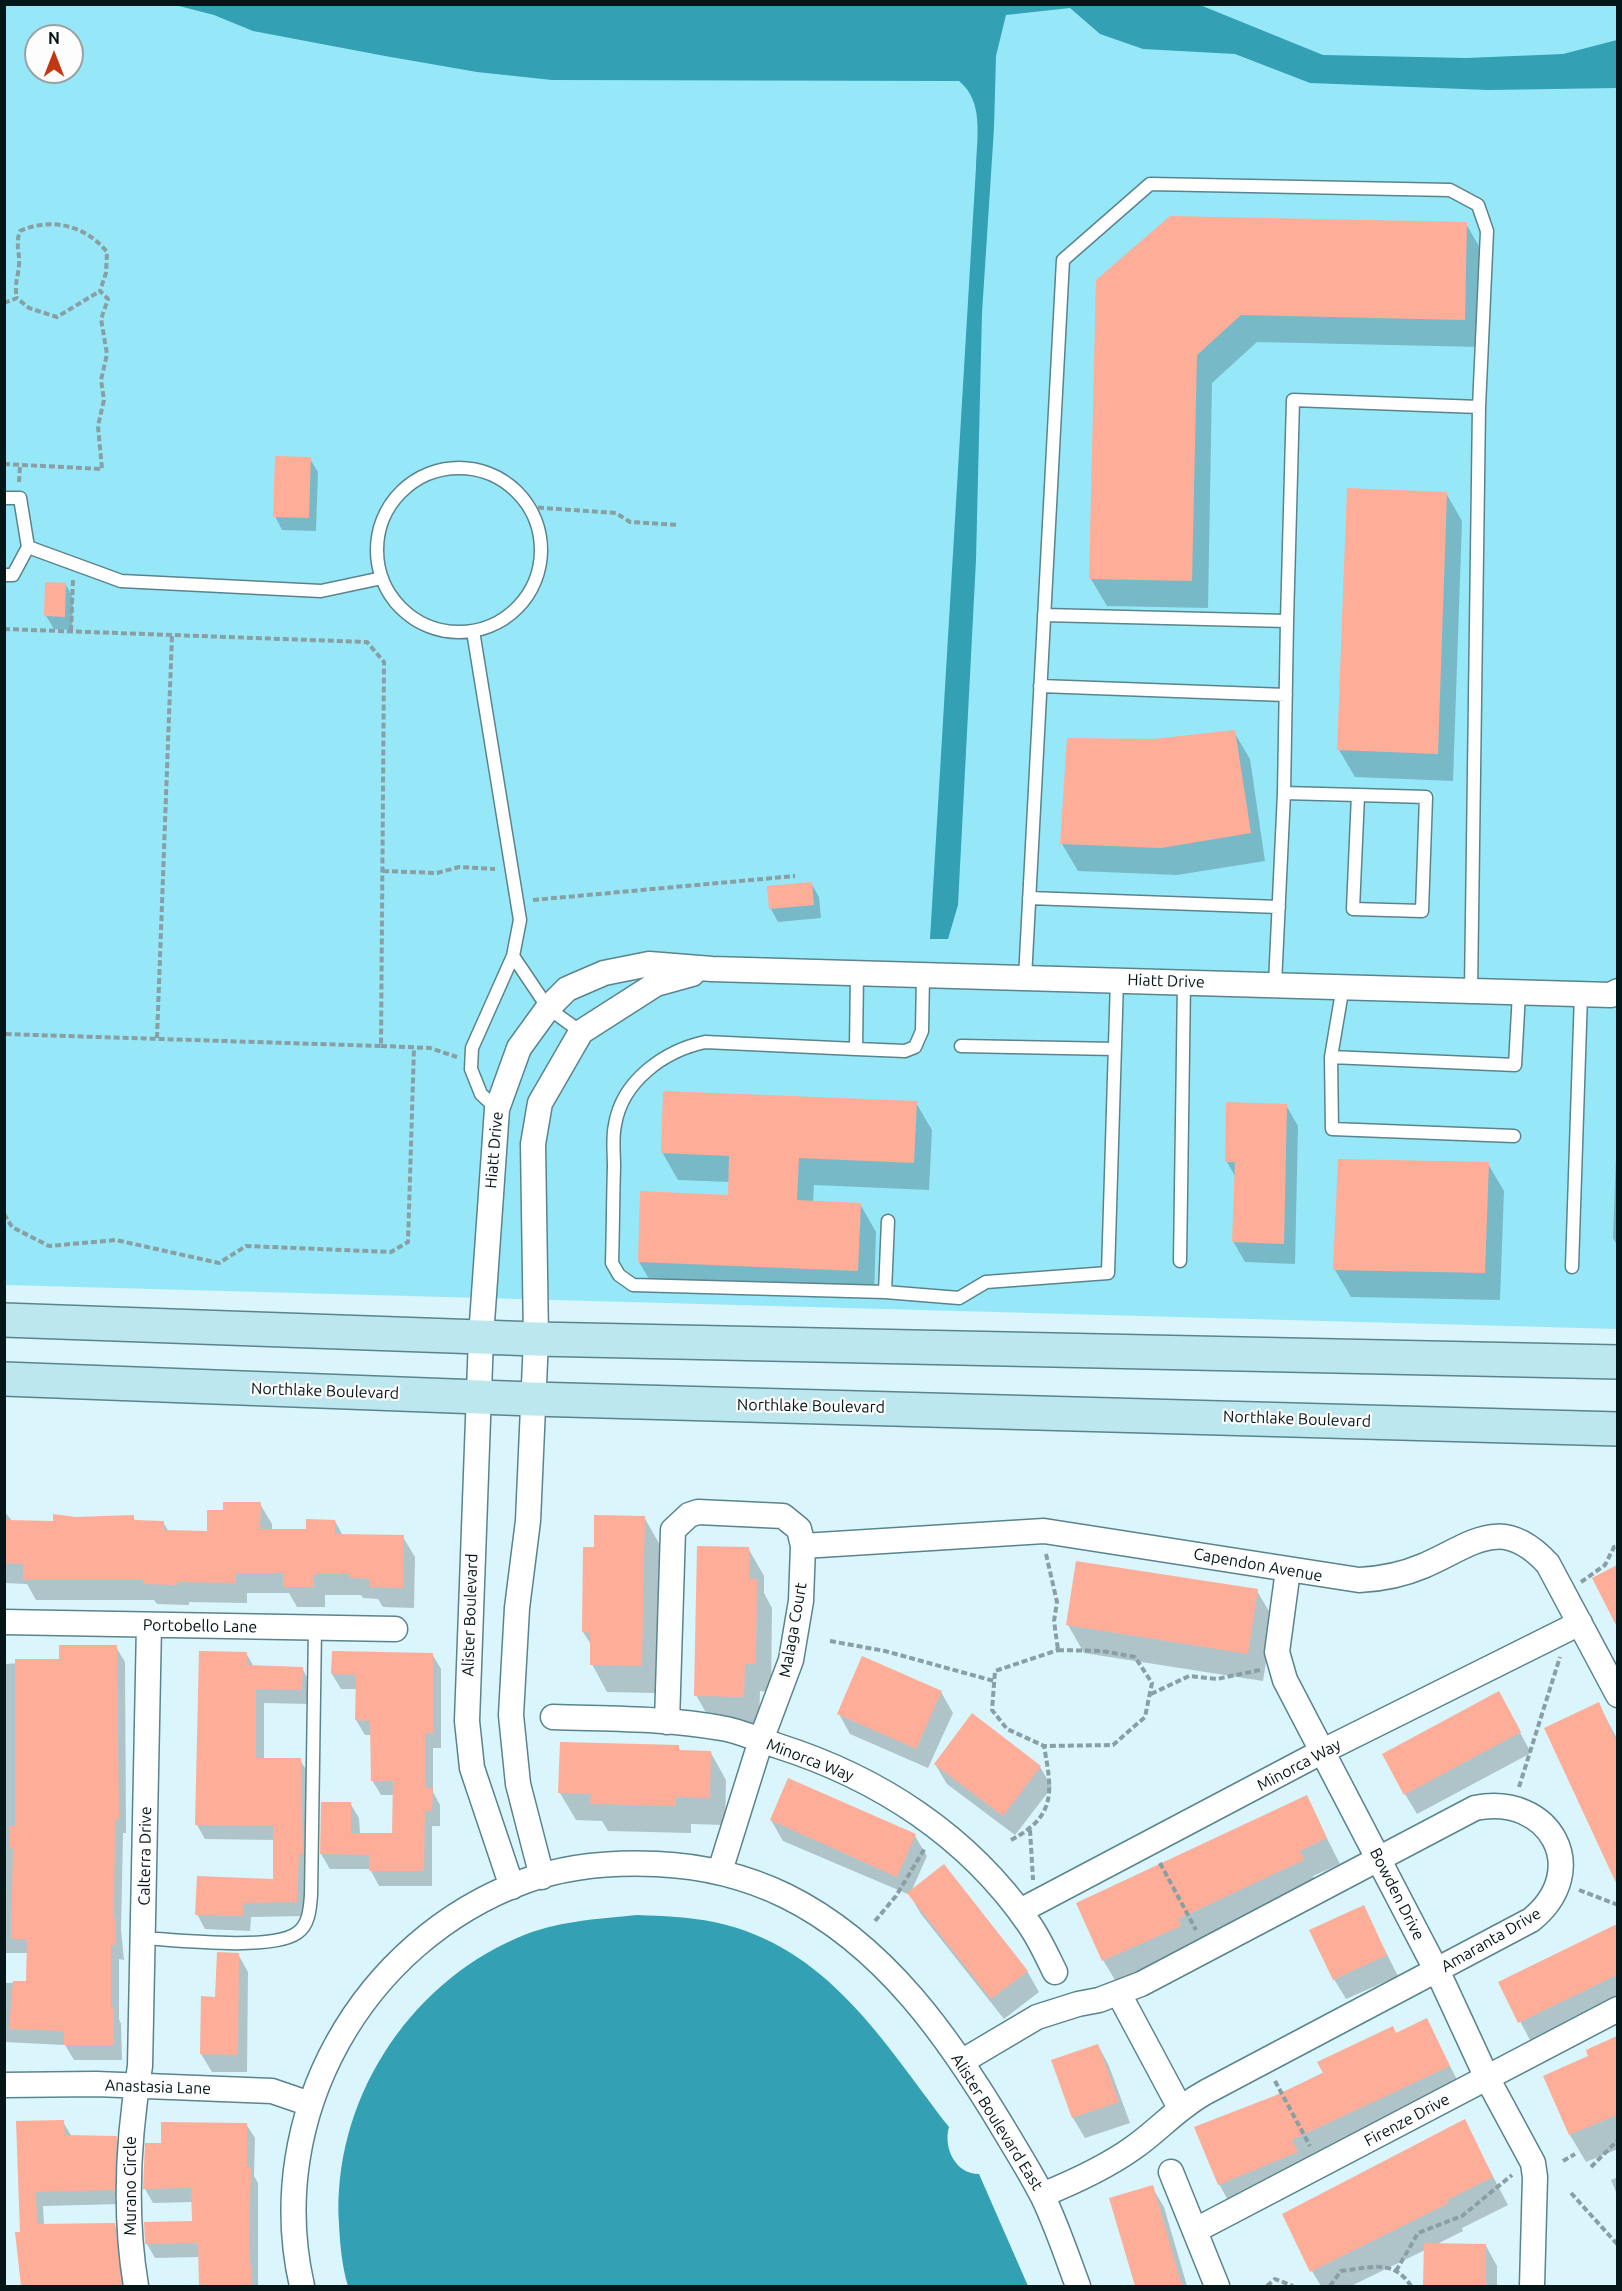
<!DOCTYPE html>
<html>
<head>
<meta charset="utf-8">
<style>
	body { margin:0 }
	#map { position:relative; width:1622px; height:2291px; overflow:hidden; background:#daf5fb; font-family:Ubuntu,sans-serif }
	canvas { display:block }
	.frame { position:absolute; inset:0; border:6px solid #051619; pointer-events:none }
	.north { position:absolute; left:24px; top:24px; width:60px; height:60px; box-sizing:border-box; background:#fdfdfd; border:2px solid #9aa1a2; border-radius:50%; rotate:0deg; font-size:16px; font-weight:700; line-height:24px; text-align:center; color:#051619 }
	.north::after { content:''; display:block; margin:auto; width:21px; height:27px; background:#c13812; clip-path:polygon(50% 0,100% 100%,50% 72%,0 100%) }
</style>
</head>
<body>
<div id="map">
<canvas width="1622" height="2291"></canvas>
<div class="frame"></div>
<div class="north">N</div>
</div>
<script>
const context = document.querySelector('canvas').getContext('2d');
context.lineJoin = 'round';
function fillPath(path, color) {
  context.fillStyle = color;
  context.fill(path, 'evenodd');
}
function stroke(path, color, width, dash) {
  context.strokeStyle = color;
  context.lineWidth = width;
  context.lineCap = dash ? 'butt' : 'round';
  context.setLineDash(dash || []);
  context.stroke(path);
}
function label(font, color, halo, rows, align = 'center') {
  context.font = font + ' Ubuntu,sans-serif';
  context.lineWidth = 4.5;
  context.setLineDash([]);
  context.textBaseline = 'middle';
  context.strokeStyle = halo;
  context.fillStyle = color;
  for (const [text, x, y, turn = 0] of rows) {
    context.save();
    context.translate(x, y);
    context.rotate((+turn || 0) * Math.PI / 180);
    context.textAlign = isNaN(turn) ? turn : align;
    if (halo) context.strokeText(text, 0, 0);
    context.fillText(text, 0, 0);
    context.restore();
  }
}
fillPath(new Path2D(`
	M 5,5 L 1617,5 L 1617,1329 L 5,1285 ZM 36,36 L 72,36 L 72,72 L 36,72 Z`), '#96e8f9');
fillPath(new Path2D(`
	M 143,5 L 1200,5 L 1323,55 L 1466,58 L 1563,54 L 1617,40 L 1617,88 L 1488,90 L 1310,83 L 1235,54 L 1143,49 L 1100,34 L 1070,8 L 1006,15 L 996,56 L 994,128 L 982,313 L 976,560 L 958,905 L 948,939 L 930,939 L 976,167 C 977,137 984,101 959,81 L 552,80 L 477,72 L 385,56 L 253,31 L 214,15 L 179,6 Z
	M 637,1915 C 663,1916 689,1917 714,1922 C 828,1946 883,2042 949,2127 C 943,2147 955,2174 979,2174 L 1028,2286 L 348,2286 C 342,2267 340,2244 339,2224 C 332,2103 406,1986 517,1938 C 555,1921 597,1919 637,1915 Z`), '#33a0b4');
fillPath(new Path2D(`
	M 1466,224 L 1482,251 L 1480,347 L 1257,342 L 1212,383 L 1208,608 L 1107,606 L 1091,579 L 1097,281 Z
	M 310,459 L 318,472 L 316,531 L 282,530 L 275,516 Z
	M 1446,493 L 1462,521 L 1453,781 L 1355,777 L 1339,750 Z
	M 66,585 L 73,598 L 72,630 L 54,629 L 46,616 Z
	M 1234,732 L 1250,759 L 1265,861 L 1177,875 L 1078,871 L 1062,844 L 1153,741 Z
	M 811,883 L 819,897 L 821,918 L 778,922 L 771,909 L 769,887 Z
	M 1618,1101 L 1618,1247 L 1613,1238 Z
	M 916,1103 L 932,1130 L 929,1190 L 814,1185 L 813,1203 L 860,1204 L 876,1232 L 874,1298 L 655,1289 L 639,1262 L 729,1196 L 730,1182 L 678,1180 L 662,1152 Z
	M 1286,1105 L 1298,1126 L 1295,1264 L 1245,1262 L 1233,1241 L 1236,1178 L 1227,1162 Z
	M 1488,1164 L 1504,1191 L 1500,1300 L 1351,1297 L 1335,1270 Z
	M 260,1504 L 272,1524 L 272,1531 L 307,1531 L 335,1521 L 343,1536 L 403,1537 L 415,1557 L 414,1608 L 383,1607 L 378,1599 L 363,1598 L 361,1595 L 325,1595 L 325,1607 L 297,1607 L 289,1593 L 247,1593 L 247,1603 L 189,1602 L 189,1605 L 157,1604 L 154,1600 L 36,1600 L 27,1584 L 4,1583 L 4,1511 L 13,1522 L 54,1523 L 76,1518 L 133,1517 L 136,1522 L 163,1522 L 169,1532 L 208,1533 L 224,1512 Z
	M 644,1517 L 660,1545 L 657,1693 L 607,1692 L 592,1664 L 592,1646 L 583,1632 L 595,1549 Z
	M 748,1548 L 764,1576 L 764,1593 L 772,1608 L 771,1692 L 760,1691 L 759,1724 L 712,1723 L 696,1695 Z
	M 1618,1567 L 1618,1624 L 1594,1579 Z
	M 1257,1591 L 1273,1618 L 1263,1681 L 1084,1653 L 1068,1625 Z
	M 116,1647 L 125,1662 L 126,1833 L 123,1833 L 121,1930 L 124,1960 L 119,1959 L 119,2019 L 121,2024 L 122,2060 L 74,2060 L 65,2045 L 4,2042 L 4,1983 L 28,1983 L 28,1953 L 4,1953 L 4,1664 L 61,1661 Z
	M 246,1653 L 254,1667 L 302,1668 L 310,1683 L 310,1704 L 264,1703 L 264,1760 L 300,1760 L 309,1774 L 305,1916 L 251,1917 L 250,1931 L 205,1929 L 197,1914 L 275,1881 L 275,1840 L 205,1839 L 197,1825 Z
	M 432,1654 L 441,1669 L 441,1748 L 433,1748 L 433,1792 L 440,1805 L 440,1826 L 432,1826 L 432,1886 L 379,1886 L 370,1869 L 330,1869 L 321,1854 L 350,1803 L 359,1818 L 360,1834 L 394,1834 L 394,1795 L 381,1795 L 372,1780 L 372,1735 L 365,1735 L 356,1720 L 357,1689 L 341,1689 L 332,1674 Z
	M 941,1692 L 953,1713 L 928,1768 L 850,1734 L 839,1714 Z
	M 1598,1704 L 1618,1740 L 1618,1881 L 1546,1729 Z
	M 1510,1714 L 1531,1753 L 1417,1814 L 1405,1794 Z
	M 678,1746 L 681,1752 L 711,1753 L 726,1780 L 725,1825 L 691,1824 L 691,1833 L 608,1831 L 602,1821 L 576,1820 L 560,1793 Z
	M 935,1764 L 1040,1767 L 1052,1787 L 1015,1835 L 947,1784 Z
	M 1306,1797 L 1340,1864 L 1313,1876 L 1317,1886 L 1191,1944 L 1194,1951 L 1118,1985 L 1103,1960 Z
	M 771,1820 L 915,1836 L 927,1856 L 911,1892 L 1027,1971 L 1039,1992 L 1004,2019 L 921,1914 L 910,1895 L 783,1841 Z
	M 1363,1907 L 1398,1976 L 1346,1999 L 1334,1979 Z
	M 1618,1925 L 1618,2001 L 1531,2042 L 1500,1983 Z
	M 238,1954 L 248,1972 L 247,2072 L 212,2072 L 201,2054 L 217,1998 Z
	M 1426,2020 L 1463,2091 L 1233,2209 L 1219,2184 L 1275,2097 Z
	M 1618,2038 L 1618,2149 L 1586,2162 L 1570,2135 L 1545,2077 L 1590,2057 L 1588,2051 Z
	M 1098,2045 L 1109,2066 L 1130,2123 L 1085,2138 L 1073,2118 L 1053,2061 Z
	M 1464,2121 L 1508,2205 L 1462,2228 L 1463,2231 L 1435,2245 L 1486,2246 L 1497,2266 L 1497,2286 L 1425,2286 L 1425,2250 L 1351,2286 L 1321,2286 L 1312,2271 Z
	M 63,2122 L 72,2137 L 116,2138 L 124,2152 L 122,2204 L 43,2206 L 44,2225 L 114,2224 L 123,2238 L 128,2286 L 23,2286 L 16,2234 L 22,2234 L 17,2123 Z
	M 246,2124 L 255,2138 L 254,2176 L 258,2183 L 258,2286 L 181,2286 L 201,2285 L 200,2257 L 155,2258 L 147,2244 L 193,2223 L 192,2202 L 153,2203 L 145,2189 L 162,2144 Z
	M 1618,2177 L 1618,2197 L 1611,2180 Z
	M 1152,2187 L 1164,2207 L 1187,2286 L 1136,2286 L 1111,2199 Z`), '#0003');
fillPath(new Path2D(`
	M 1170,216 L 1467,222 L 1465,320 L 1241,315 L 1197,355 L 1192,581 L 1089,579 L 1096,280 Z
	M 275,456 L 311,457 L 309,518 L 273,517 Z
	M 1347,488 L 1447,492 L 1438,754 L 1337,750 Z
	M 45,582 L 66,583 L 65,617 L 44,616 Z
	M 1235,730 L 1251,833 L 1161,848 L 1060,844 L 1067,738 L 1153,739 Z
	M 812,882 L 814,905 L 769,909 L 767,886 Z
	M 663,1091 L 917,1101 L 914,1163 L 799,1158 L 797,1200 L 861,1203 L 858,1271 L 638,1262 L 640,1191 L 728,1195 L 729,1156 L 661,1153 Z
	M 1226,1102 L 1287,1104 L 1284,1244 L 1232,1242 L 1235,1162 L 1225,1162 Z
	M 1338,1159 L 1489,1162 L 1485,1273 L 1333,1270 Z
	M 223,1502 L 261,1502 L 260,1529 L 306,1529 L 306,1519 L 335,1520 L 335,1534 L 404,1535 L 403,1588 L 369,1587 L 370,1579 L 350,1578 L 350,1574 L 314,1574 L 314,1587 L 283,1587 L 283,1573 L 236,1573 L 236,1583 L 178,1582 L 178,1585 L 143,1584 L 143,1580 L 23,1580 L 23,1564 L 4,1563 L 4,1520 L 53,1521 L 53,1514 L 76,1517 L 134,1515 L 134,1520 L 164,1521 L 164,1530 L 207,1531 L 207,1510 L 223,1510 Z
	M 594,1515 L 645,1516 L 642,1666 L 590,1665 L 590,1633 L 582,1632 L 583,1547 L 594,1547 Z
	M 697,1546 L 749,1547 L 749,1579 L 757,1579 L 756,1664 L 745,1664 L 744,1697 L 694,1696 Z
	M 1076,1561 L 1258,1589 L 1248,1654 L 1066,1625 Z
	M 1617,1565 L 1617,1627 L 1592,1578 Z
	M 59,1645 L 117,1645 L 119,1819 L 115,1819 L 114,1918 L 116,1918 L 116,1945 L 111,1945 L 111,2007 L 114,2007 L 114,2045 L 64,2045 L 64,2031 L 9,2029 L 13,1981 L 26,1981 L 27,1939 L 11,1939 L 13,1848 L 10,1848 L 10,1826 L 15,1826 L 15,1659 L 59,1659 Z
	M 199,1651 L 247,1652 L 247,1665 L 303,1667 L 302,1690 L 256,1689 L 256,1758 L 301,1758 L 303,1854 L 299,1854 L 297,1902 L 243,1903 L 243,1916 L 195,1915 L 197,1876 L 273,1879 L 273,1826 L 195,1825 Z
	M 332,1651 L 433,1653 L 433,1733 L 425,1733 L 425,1788 L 433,1788 L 432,1811 L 425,1811 L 424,1871 L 369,1871 L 369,1855 L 320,1854 L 321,1802 L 351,1802 L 351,1833 L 392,1833 L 393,1781 L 371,1781 L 370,1721 L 355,1720 L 356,1675 L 331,1674 Z
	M 862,1656 L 942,1691 L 916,1749 L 837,1714 Z
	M 1499,1691 L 1521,1732 L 1404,1795 L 1382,1754 Z
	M 1599,1702 L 1617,1743 L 1617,1885 L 1544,1728 Z
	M 972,1713 L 1041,1766 L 1003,1816 L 934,1764 Z
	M 560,1742 L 679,1745 L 679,1750 L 711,1751 L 710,1798 L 676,1797 L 676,1806 L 590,1804 L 591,1794 L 558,1793 Z
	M 788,1778 L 916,1834 L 897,1877 L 770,1820 Z
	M 1307,1795 L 1327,1838 L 1300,1851 L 1304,1860 L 1178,1919 L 1181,1926 L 1102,1961 L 1076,1903 Z
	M 944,1864 L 1028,1971 L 991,1999 L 907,1893 Z
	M 1364,1905 L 1387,1955 L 1333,1980 L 1309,1930 Z
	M 1617,1924 L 1617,1975 L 1518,2023 L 1498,1982 Z
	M 217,1952 L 239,1953 L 238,2055 L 200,2054 L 201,1996 L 215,1997 Z
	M 1427,2018 L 1450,2066 L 1292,2140 L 1298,2152 L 1218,2185 L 1194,2127 L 1274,2096 L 1323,2073 L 1317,2062 L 1393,2026 L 1396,2033 Z
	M 1617,2036 L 1617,2115 L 1569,2135 L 1543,2076 L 1588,2056 L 1586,2050 Z
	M 1098,2044 L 1119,2102 L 1072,2118 L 1051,2060 Z
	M 1465,2119 L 1493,2177 L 1447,2200 L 1449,2203 L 1310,2272 L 1282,2214 Z
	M 64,2120 L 65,2135 L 117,2136 L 115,2190 L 36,2192 L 37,2224 L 115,2223 L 122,2286 L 21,2286 L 15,2232 L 20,2232 L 16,2121 Z
	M 161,2122 L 247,2123 L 247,2167 L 251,2167 L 249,2246 L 252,2286 L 199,2286 L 198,2243 L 145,2244 L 144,2222 L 192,2221 L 191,2188 L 143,2189 L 145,2143 L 161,2143 Z
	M 1153,2185 L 1182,2286 L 1135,2286 L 1109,2198 Z
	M 1424,2243 L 1486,2244 L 1486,2286 L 1423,2286 Z`), '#fdad98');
const lane = new Path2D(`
	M377 550a82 82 0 1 1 164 0a82 82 0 1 1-164 0Z
	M 4,498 L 20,498 L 28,547 L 13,575 L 4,575
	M 28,547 L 121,581 L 321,591 L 382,578
	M 473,631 L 520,920 L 513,956 L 472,1048 L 471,1069 L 481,1094 L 497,1109
	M 1040,686 L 1286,695
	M 1284,793 L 1287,621
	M 1029,898 L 1279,907
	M 513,956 L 548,1008 L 581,1032
	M 857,973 L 856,1049 L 705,1042 C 664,1051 622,1081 615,1125 C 612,1138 614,1153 614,1166 C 613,1199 613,1231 612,1263 L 619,1275 L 633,1285 L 885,1292 L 888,1221
	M 1025,978 L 1063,260 L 1150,184 L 1450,190 L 1478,205 L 1487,231 L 1479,407 L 1293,400 L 1287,621 L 1044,615
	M 1275,984 L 1284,793 L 1358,795 L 1353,909 L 1422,911 L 1426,797 L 1358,795
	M 1343,986 L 1331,1057 L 1515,1065 L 1519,993
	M 1471,991 L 1479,407
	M 961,1046 L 1115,1049
	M 856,1049 L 905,1051 L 915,1047 L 922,1031 L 923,975
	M 1331,1057 L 1332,1129 L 1514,1136
	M 1180,1261 L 1184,982
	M 1572,1267 L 1581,994
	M 885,1292 L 959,1298 L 986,1282 L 1108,1273 L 1117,980
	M 143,1938 C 176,1940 272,1951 297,1933 C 309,1925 310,1909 311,1895 L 315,1628`);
const street = new Path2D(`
	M 803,1546 L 1044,1531 L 1359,1580 C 1381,1579 1402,1575 1423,1566 C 1472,1545 1501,1513 1548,1564 L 1618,1695
	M 1288,1570 L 1277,1652 L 1285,1680 L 1443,1983 L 1486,2076 L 1533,2163 L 1535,2177 L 1532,2286
	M 4,1622 L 395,1629
	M 553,1717 C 609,1719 666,1718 721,1728 C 740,1731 759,1740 778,1746 C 879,1778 968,1836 1029,1924 C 1039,1938 1047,1956 1055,1972
	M 667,1722 L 673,1530 L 689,1515 L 698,1512 L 783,1516 L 799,1529 L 803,1546 L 801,1601 L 791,1660 L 761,1740 L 720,1871
	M 542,1877 L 518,1784 L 511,1715 L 517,1608 L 528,1521 L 536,1339 L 533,1144 L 540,1103 L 581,1032 L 656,984 L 692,974
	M 512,1887 L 472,1768 L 467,1721 L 481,1337 L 497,1109 L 519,1048 L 548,1008 L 567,989 L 604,973 L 649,964 L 712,969 L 1611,995 L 1618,991
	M 1020,1911 L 1323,1751 L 1580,1623
	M 1119,1994 L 1180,2108
	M 961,2062 L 1037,2017 L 1078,2004 L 1099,2000 L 1141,1984 L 1475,1808 C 1550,1793 1593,1870 1531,1920 L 1206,2092 C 1178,2107 1159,2130 1133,2148 C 1105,2168 1074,2182 1042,2195
	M 4,2085 L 96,2084 L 272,2091 L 310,2104
	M 1171,2172 L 1217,2286
	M 1196,2230 L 1618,2009
	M 136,2286 C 124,2214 128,2138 140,2066 L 149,1625
	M 302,2286 C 263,2116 362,1941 525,1881 C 566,1866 613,1862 657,1864 C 702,1866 745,1876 786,1896 C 885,1945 950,2039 1005,2131 C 1018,2153 1032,2175 1043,2197 C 1057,2226 1067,2257 1078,2286`);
const secondary = new Path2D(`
	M 4,1320 L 536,1339 L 1618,1362
	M 4,1379 L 532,1399 L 1618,1429`);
stroke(lane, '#5a848d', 15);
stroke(street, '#5a848d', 27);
stroke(secondary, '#5a848d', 36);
stroke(new Path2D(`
	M 4,303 L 17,298 L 29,308 L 57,317 L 100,291
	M 4,464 L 102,469 L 98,426 L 104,400 L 101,380 L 107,354 L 101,319 L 108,299 L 100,291 L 106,273 L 107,252 C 85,225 51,217 20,231 C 15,244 20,252 19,265 C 18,279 14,283 17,298
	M 19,482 L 20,465
	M 529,507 L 616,513 L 630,522 L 679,525
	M 4,629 L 367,642 L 384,662 L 381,1046 L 4,1034
	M 71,631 L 73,579
	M 383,871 L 437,873 L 459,867 L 495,869
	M 533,900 L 795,876
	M 157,1038 L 172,635
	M 381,1046 L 430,1048 L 457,1057
	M 4,1214 L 12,1227 L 49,1246 L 116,1240 L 219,1263 L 246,1246 L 391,1252 L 408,1242 L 414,1048
	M 1046,1554 L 1057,1602 L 1054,1621 L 1058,1650
	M 1581,1582 L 1605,1565 L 1614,1547 L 1618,1546
	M 830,1641 L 885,1651 L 994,1681
	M 1058,1650 L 1102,1651 L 1135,1657 L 1152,1683 L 1145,1717 L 1113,1745 L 1044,1746 L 1007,1729 L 992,1710 L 995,1671 Z
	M 1151,1694 L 1189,1676 L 1217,1679 L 1260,1670
	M 1519,1787 L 1560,1657
	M 1030,1830 L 1033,1880
	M 1011,1840 C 1057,1816 1052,1791 1044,1746
	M 1160,1863 L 1196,1930
	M 1579,1890 L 1618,1905
	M 875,1921 L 896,1896 L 925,1848
	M 1275,2081 L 1310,2146
	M 1563,2161 L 1575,2154
	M 1591,2167 L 1618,2140
	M 1571,2193 L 1618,2245
	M 1396,2271 L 1418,2233 L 1462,2216 L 1512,2175
	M 1267,2286 L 1275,2279 L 1293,2286
	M 1330,2286 L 1341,2271 C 1370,2268 1393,2258 1411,2286`), '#889fa4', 4, [6, 3]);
stroke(lane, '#fff', 12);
stroke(street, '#fff', 24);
stroke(secondary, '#bde7ee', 33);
label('16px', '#051619', '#fdfdfd', [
	["Hiatt Drive",1166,981,2],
	["Hiatt Drive",494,1150,-85],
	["Northlake Boulevard",325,1391,2],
	["Northlake Boulevard",811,1406,1],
	["Northlake Boulevard",1297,1419,2],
	["Capendon Avenue",1258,1565,10],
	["Alister Boulevard",470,1615,-88],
	["Portobello Lane",200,1626,1],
	["Malaga Court",793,1630,-80],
	["Minorca Way",810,1760,21],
	["Minorca Way",1299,1765,-28],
	["Calterra Drive",145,1856,-89],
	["Bowden Drive",1397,1894,63],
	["Amaranta Drive",1491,1940,-30],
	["Anastasia Lane",158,2087,2],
	["Firenze Drive",1407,2120,-28],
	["Alister Boulevard East",997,2122,58],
	["Murano Circle",131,2186,-90]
]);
</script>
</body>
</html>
